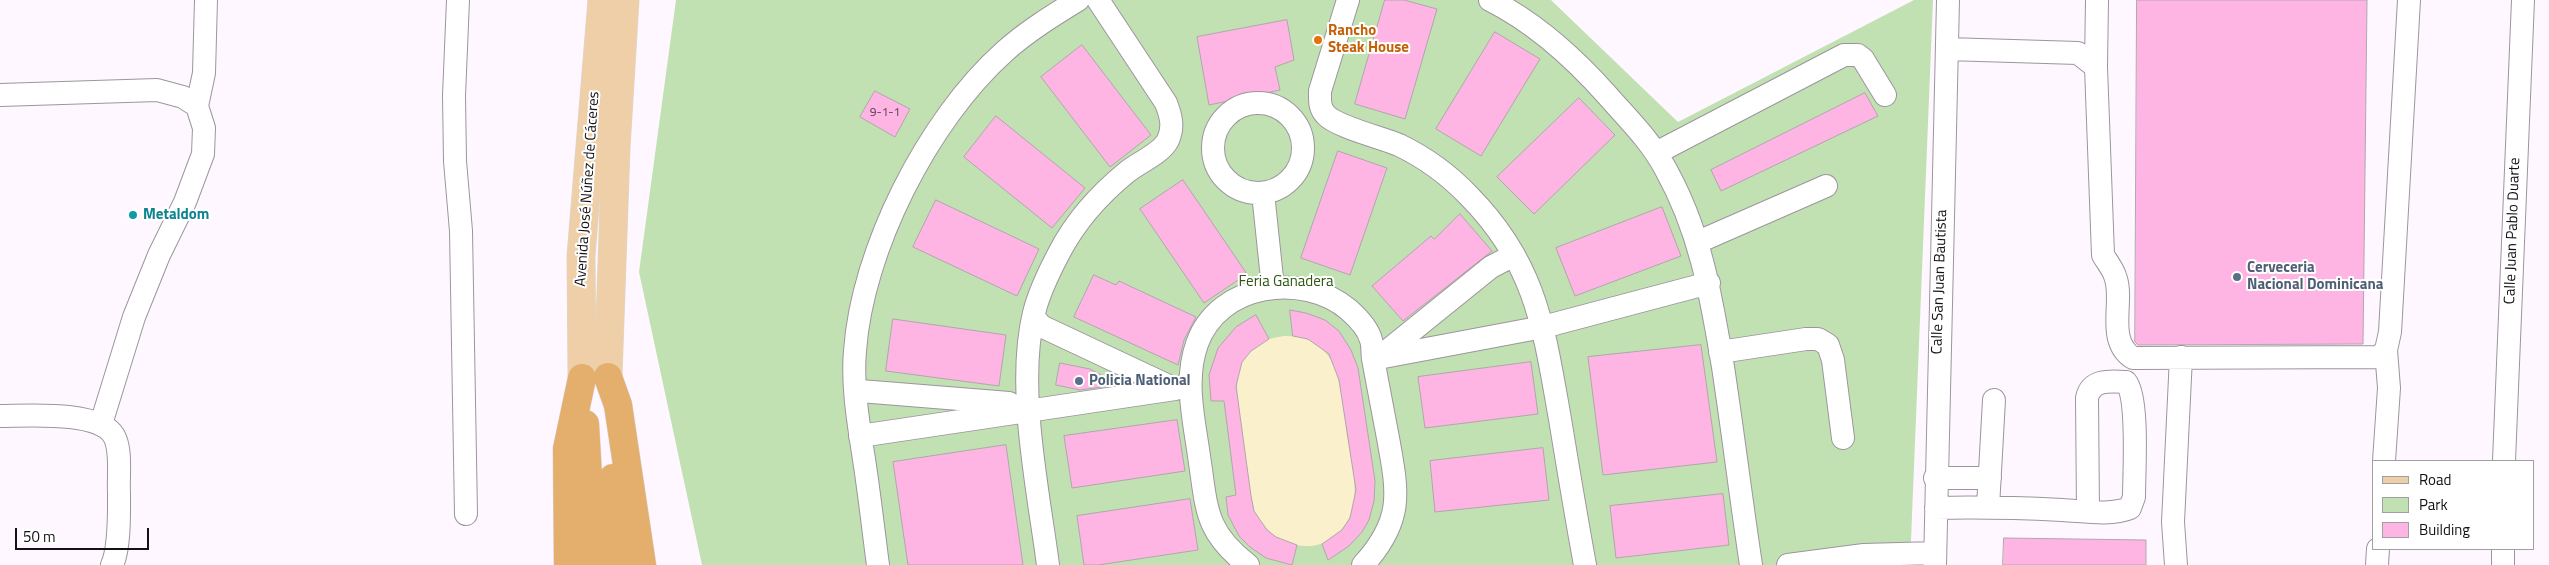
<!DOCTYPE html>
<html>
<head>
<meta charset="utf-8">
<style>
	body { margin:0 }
	#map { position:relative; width:2549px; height:565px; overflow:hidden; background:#fef7ff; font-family:"Titillium Web",sans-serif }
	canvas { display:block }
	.legend { position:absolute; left:2372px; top:460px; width:162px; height:90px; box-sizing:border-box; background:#fff; border:1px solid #a1a0a1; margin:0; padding:6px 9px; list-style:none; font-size:15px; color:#141115 }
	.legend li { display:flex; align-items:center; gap:10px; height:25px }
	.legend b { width:25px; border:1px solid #a1a0a1 }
	.scale { position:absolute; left:15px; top:528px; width:134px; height:22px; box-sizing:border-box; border:2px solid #141115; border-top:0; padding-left:6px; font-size:15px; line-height:18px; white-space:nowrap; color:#141115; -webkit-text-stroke:4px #fff; paint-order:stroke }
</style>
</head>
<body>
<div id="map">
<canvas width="2549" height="565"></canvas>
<ul class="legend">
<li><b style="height:6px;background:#efcfa7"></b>Road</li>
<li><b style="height:14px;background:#c2e1b3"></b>Park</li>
<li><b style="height:14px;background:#feb5e4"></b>Building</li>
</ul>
<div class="scale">50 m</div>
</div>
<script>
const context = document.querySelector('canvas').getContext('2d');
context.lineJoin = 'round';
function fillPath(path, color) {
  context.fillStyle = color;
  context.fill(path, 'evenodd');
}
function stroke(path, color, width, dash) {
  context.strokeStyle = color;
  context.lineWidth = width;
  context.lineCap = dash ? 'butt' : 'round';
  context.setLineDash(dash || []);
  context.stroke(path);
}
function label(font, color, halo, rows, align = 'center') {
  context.font = font + ' "Titillium Web",sans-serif';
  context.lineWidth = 4;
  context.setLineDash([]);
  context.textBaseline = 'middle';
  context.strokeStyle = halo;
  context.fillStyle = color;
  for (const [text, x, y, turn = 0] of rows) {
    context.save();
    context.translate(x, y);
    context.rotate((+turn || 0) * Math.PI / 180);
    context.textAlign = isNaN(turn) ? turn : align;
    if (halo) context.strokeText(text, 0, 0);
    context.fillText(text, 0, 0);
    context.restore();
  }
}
fillPath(new Path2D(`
	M 676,0 L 1551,0 L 1678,122 L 1914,0 L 1933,0 L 1910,565 L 702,565 L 639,272 Z`), '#c2e1b3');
fillPath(new Path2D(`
	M 1284,336 C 1308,335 1325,346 1335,367 C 1342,389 1344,412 1347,435 C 1352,467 1366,510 1336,535 C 1327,542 1317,547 1305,546 C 1281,545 1265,531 1254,511 C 1249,487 1246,463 1243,439 C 1237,396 1223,344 1284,336 Z`), '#faf0cb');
const building = new Path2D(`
	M 1385,0 L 1404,0 L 1437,9 L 1405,119 L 1355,104 Z
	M 2137,0 L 2367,0 L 2363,344 L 2138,345 L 2135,342 Z
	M 1287,20 L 1294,60 L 1275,67 L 1280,90 L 1209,105 L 1197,37 Z
	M 1495,32 L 1540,59 L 1481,156 L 1436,129 Z
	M 1082,45 L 1151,135 L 1110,167 L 1041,77 Z
	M 875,91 L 910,109 L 895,137 L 860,117 Z
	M 1865,93 L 1878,116 L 1721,191 L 1711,170 Z
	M 1579,98 L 1615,135 L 1534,214 L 1497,177 Z
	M 996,116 L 1085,188 L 1052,228 L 964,157 Z
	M 1338,151 L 1387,168 L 1350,275 L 1301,258 Z
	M 1183,180 L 1247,274 L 1204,303 L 1140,209 Z
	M 936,200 L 1039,249 L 1017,296 L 913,247 Z
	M 1662,207 L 1681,256 L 1575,296 L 1556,248 Z
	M 1460,214 L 1492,251 L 1403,321 L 1372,286 L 1431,236 L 1434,239 Z
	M 1094,275 L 1116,285 L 1119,281 L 1196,317 L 1184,340 L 1178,365 L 1074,317 Z
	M 1290,310 L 1306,313 L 1325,320 L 1339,331 L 1351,350 L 1358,368 L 1375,481 L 1374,501 L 1369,520 L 1362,532 L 1349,546 L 1328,560 L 1322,544 L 1342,530 L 1350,518 L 1356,490 L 1339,380 L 1329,354 L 1308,339 L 1293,336 Z
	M 1256,315 L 1269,339 L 1251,351 L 1242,362 L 1236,386 L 1251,496 L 1254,511 L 1267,530 L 1276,537 L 1297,545 L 1292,565 L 1266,558 L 1250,547 L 1239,536 L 1228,515 L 1226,497 L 1236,495 L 1224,401 L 1211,401 L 1209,375 L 1218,348 L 1236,327 Z
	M 893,319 L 1006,335 L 999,386 L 886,371 Z
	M 1701,345 L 1717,462 L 1603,475 L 1588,357 Z
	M 1531,362 L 1538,414 L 1425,428 L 1418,377 Z
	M 1060,363 L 1090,369 L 1103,376 L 1102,387 L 1080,390 L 1056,385 Z
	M 1177,420 L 1185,471 L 1072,488 L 1064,436 Z
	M 1006,445 L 1023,565 L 908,565 L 893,462 Z
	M 1543,448 L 1549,500 L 1435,512 L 1430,461 Z
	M 1723,494 L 1729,545 L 1616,558 L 1610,506 Z
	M 1190,499 L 1198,550 L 1098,565 L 1084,565 L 1077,516 Z
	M 2004,538 L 2146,540 L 2146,565 L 2003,565 Z`);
fillPath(building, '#feb5e4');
stroke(building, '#b1a6ac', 1);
const minor = new Path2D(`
	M 458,0 L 454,96 L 455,161 L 461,231 L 466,514
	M 1348,0 L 1320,91 C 1320,100 1319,108 1326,115 C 1337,127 1383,138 1399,145 C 1426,158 1449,175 1469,196 C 1537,265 1544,330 1560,419 C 1568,468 1576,516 1585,565
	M 1490,0 C 1534,22 1574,58 1607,95 C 1628,119 1650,140 1665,168 C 1701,232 1711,296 1723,367 C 1733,433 1741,499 1751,565
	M 1947,49 L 2078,53 L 2096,67 L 2103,255 C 2107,262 2113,269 2115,276 C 2125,300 2105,340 2133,358 L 2379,357 L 2386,350 L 2390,332 L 2409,0
	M 2096,67 L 2097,0
	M 0,95 L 157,90 L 183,97 L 197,106 L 204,128 L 203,154 L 185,202 L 159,255 L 134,317 L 101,424
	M1213 148a45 45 0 1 1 90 0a45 45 0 1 1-90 0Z
	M 197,106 L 204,73 L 206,0
	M 1656,153 L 1844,55 L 1858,55 L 1863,59 L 1885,95
	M 1263,193 L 1273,288
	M 1698,242 L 1826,186
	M 1034,317 L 1041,326 L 1175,389
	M 1720,352 L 1806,339 L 1818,339 L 1828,345 L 1833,360 L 1843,438
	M 1382,355 L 1491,267 L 1514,255
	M 1373,359 L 1543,327 L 1709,283
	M 856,389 L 860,391 L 1009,403
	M 0,416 C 26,416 99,410 114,436 C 122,450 118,477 119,493 C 119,512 120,548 112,565
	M 860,436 L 1175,389 L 1190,384
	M 2384,461 L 2389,388 L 2386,350
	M 2504,461 L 2523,0
	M 1935,478 L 1990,478
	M 1988,507 L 1994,400
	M 1936,508 C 1978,507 2020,508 2062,510 C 2084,511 2110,516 2130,508 L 2134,497 C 2134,473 2139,398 2126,382 C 2110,381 2091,379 2087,398 L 2088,511
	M 1864,555 L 1935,553
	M 878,565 C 873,528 869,490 863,453 C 858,420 852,384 855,351 C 862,250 928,120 1004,52 C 1026,32 1052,16 1078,0
	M 1048,565 C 1038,489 1016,386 1034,313 C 1039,292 1049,272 1059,253 C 1075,222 1100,194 1127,172 C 1139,162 1161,154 1168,140 C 1174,127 1171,116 1166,103 L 1098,0
	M 1248,565 C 1204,531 1207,508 1199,456 C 1194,420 1184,380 1197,344 C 1218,283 1303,271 1349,310 C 1358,318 1368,328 1371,340 C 1373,346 1372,353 1373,359 C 1378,385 1383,412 1388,438 C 1398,493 1404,520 1363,565
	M 1788,565 L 1864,555 L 1861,565
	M 1935,565 L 1948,0
	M 2176,565 L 2173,522 L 2181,357
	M 2377,565 L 2378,549
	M 2503,565 L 2503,549`);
const major = new Path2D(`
	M 608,377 L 616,148 L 625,0
	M 582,378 L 581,256 L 602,0`);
const highway = new Path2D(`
	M 608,377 L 618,405 L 642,565
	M 585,424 L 593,565
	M 613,478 L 617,565
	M 568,565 L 567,449 L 582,378`);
stroke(minor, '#9c959d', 24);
stroke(major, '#d9d9da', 29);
stroke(highway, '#d9d9da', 29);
stroke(minor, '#fff', 22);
stroke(major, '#efcfa7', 28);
stroke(highway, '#e4af6d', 28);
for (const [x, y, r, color] of [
	[1318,40,5,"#e8710a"],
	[133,215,5,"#0f9aa8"],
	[2237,277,5,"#5c6f8a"],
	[1079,381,5,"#5c6f8a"]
]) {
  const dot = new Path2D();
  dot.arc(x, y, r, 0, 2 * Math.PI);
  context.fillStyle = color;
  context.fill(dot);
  stroke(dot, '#fff', 2);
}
label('12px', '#4e3a49', null, [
	["9-1-1",885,113]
]);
label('bold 15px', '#c56008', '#fff', [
	["Rancho",1328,31],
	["Steak House",1328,48]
], 'left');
label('15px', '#141115', '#fff', [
	["Avenida José Núñez de Cáceres",588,189,-86],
	["Calle Juan Pablo Duarte",2513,231,-88],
	["Calle San Juan Bautista",1940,282,-88]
]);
label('bold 15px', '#0d838f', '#fff', [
	["Metaldom",143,215]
], 'left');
label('bold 15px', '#4e5e75', '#fff', [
	["Cerveceria",2247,268],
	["Nacional Dominicana",2247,285],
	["Policia National",1089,381]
], 'left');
label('15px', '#2e5712', '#fff', [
	["Feria Ganadera",1286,282]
]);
</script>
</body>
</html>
